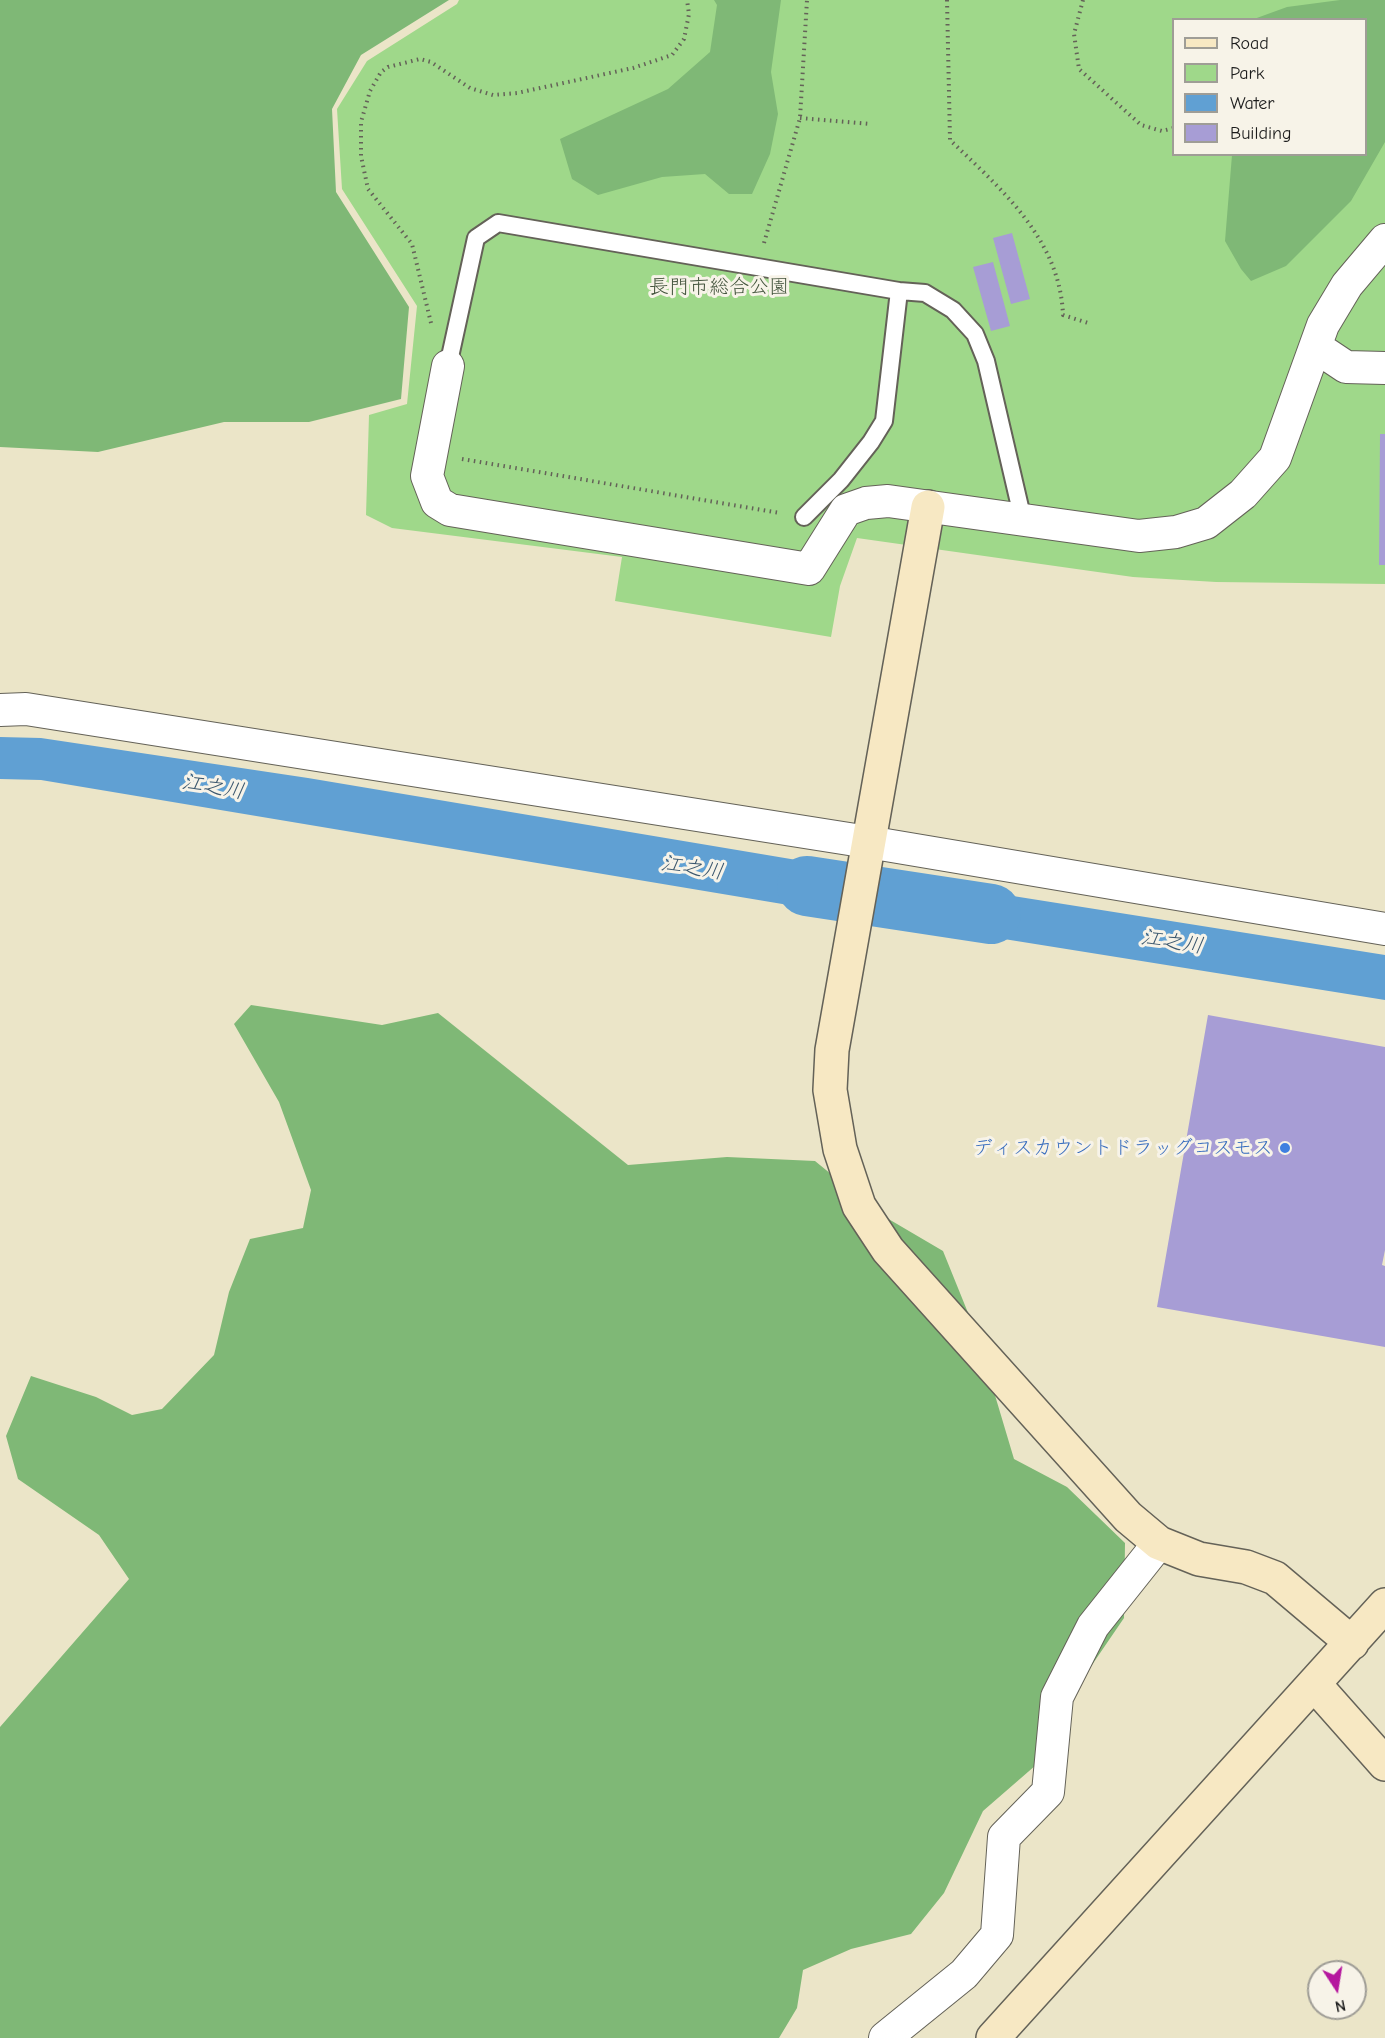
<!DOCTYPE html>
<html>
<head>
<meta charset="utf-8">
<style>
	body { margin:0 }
	#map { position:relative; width:1385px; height:2038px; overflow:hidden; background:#ebe5c8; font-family:"Comic Neue",sans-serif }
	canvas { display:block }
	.legend { position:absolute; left:1172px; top:18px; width:195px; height:138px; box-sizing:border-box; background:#f7f3e8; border:2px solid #9f9d96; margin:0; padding:8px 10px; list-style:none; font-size:18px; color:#1c1c1c }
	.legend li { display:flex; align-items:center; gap:12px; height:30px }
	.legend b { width:30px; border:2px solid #9f9d96 }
	.north { position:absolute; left:1307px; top:1960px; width:60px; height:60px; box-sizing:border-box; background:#f7f3e8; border:2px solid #9f9d96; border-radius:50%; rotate:168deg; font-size:16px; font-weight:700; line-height:24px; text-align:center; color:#1c1c1c }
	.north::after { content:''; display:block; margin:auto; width:21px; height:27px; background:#b5179e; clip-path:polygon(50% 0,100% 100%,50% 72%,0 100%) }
</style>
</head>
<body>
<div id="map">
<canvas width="1385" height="2038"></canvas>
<ul class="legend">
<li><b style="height:8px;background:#f7e8c3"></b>Road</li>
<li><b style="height:16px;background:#9fd88a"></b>Park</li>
<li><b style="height:16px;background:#60a0d3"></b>Water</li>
<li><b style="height:16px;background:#a79dd5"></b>Building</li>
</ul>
<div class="north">N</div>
</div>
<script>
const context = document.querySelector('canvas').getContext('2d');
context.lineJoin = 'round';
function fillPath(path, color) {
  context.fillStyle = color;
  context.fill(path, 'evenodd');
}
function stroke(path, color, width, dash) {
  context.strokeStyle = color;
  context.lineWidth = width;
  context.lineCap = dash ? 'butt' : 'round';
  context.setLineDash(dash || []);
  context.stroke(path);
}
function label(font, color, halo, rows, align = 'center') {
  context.font = font + ' "Comic Neue","Klee One",sans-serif';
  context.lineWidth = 6;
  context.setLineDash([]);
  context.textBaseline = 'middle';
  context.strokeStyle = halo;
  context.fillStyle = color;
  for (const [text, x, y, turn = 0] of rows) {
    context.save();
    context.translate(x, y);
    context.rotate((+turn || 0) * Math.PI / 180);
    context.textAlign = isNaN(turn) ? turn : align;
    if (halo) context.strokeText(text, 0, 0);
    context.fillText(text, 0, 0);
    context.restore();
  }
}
fillPath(new Path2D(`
	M 459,0 L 1385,0 L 1385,584 L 1216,582 L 1133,577 L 857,538 L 840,586 L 831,637 L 615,601 L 622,557 L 392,528 L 366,515 L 369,415 L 407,404 L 417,306 L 342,189 L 337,109 L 367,61 L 457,4 ZM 1174,20 L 1366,20 L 1366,154 L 1174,154 Z`), '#9fd88a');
fillPath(new Path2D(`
	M 0,0 L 449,0 L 361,55 L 332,109 L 336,192 L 409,307 L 401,399 L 309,422 L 224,422 L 98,452 L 0,447 Z
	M 714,0 L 781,0 L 771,72 L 778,114 L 770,154 L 752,194 L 729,194 L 705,174 L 662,177 L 598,195 L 572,179 L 560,139 L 668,89 L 710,52 L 717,5 Z
	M 1340,0 L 1385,0 L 1385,142 L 1351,201 L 1286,266 L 1251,281 L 1241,269 L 1225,241 L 1232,155 L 1366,154 L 1366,20 L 1254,19 L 1287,7 Z
	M 251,1005 L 382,1025 L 438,1013 L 628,1165 L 727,1157 L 815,1161 L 880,1214 L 943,1251 L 977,1335 L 1014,1459 L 1067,1487 L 1125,1543 L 1124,1618 L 1068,1700 L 1036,1765 L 983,1811 L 944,1893 L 911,1934 L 851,1949 L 803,1970 L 797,2008 L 779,2038 L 0,2038 L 0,1727 L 129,1579 L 99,1535 L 18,1479 L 6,1436 L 31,1376 L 96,1397 L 132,1415 L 162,1409 L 214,1355 L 229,1292 L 250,1239 L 303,1228 L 311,1190 L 279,1102 L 234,1024 Z`), '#7fb876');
fillPath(new Path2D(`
	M 0,737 L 41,738 L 308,778 L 892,876 L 884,921 L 41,780 L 0,779 Z
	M 912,880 L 1385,955 L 1385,1000 L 904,923 Z`), '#60a0d3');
stroke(new Path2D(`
	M 807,886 L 991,914`), '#60a0d3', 60);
fillPath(new Path2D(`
	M 1012,233 L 1030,299 L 1011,304 L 993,238 Z
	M 993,262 L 1010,326 L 991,331 L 973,267 Z
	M 1380,434 L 1385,434 L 1385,565 L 1379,565 Z
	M 1208,1015 L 1385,1047 L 1385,1250 L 1382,1265 L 1385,1266 L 1385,1347 L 1157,1307 Z`), '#a79dd5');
const lane = new Path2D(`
	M 448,366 L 476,238 L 498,223 L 899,291 L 925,293 L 953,310 L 975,334 L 986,361 L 1023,520
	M 804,517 L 841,480 L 871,442 L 884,421 L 899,291`);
const street = new Path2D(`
	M 1316,347 L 1346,367 L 1385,368
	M 448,366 L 427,476 L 437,502 L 450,510 L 809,569 L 846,510 L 866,503 L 888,501 L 1139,536 L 1176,532 L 1206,523 L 1243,494 L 1275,458 L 1323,325 L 1347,285 L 1385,240
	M 0,710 L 26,709 L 868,842 L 1385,929
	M 885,2038 L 964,1974 L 997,1935 L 1004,1837 L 1048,1792 L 1057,1697 L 1093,1626 L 1159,1543`);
const secondary = new Path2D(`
	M 928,507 L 832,1050 L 830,1090 L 840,1149 L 859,1206 L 888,1250 L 1128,1517 L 1159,1543 L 1199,1559 L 1246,1567 L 1275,1578 L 1352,1643
	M 1315,1685 L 1385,1764
	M 993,2038 L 1385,1605`);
stroke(lane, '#646258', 20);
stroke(street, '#646258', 34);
stroke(secondary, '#646258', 36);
stroke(new Path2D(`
	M 947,0 L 950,140 C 1001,189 1060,239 1063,315 L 1088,323
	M 1083,0 L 1074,34 L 1079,69 L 1141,125 L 1162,131 L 1174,128
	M 800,118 L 871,124
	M 764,243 L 800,118 L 807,0
	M 431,323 L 412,244 L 368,189 L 361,156 L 361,122 L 370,91 L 381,72 L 388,67 L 420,59 L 431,62 L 470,88 L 493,95 L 517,93 L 633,68 L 672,55 L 684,39 L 689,14 L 687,0
	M 462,459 L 780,513`), '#646258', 4, [1.5, 4.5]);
stroke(lane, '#fff', 16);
stroke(street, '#fff', 32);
stroke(secondary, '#f7e8c3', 33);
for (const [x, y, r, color] of [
	[1285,1148,6,"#3f7fe0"]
]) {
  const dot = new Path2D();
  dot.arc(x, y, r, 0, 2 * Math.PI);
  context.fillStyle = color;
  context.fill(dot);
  stroke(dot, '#f7f3e8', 2);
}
label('20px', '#43543d', '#f7f3e8', [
	["長門市総合公園",719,287]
]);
label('20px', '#366cbe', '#f7f3e8', [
	["ディスカウントドラッグコスモス",1273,1148]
], 'right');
label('italic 21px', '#3b576e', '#f7f3e8', [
	["江之川",213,787,10],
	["江之川",692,868,9],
	["江之川",1172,942,9]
]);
</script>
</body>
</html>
